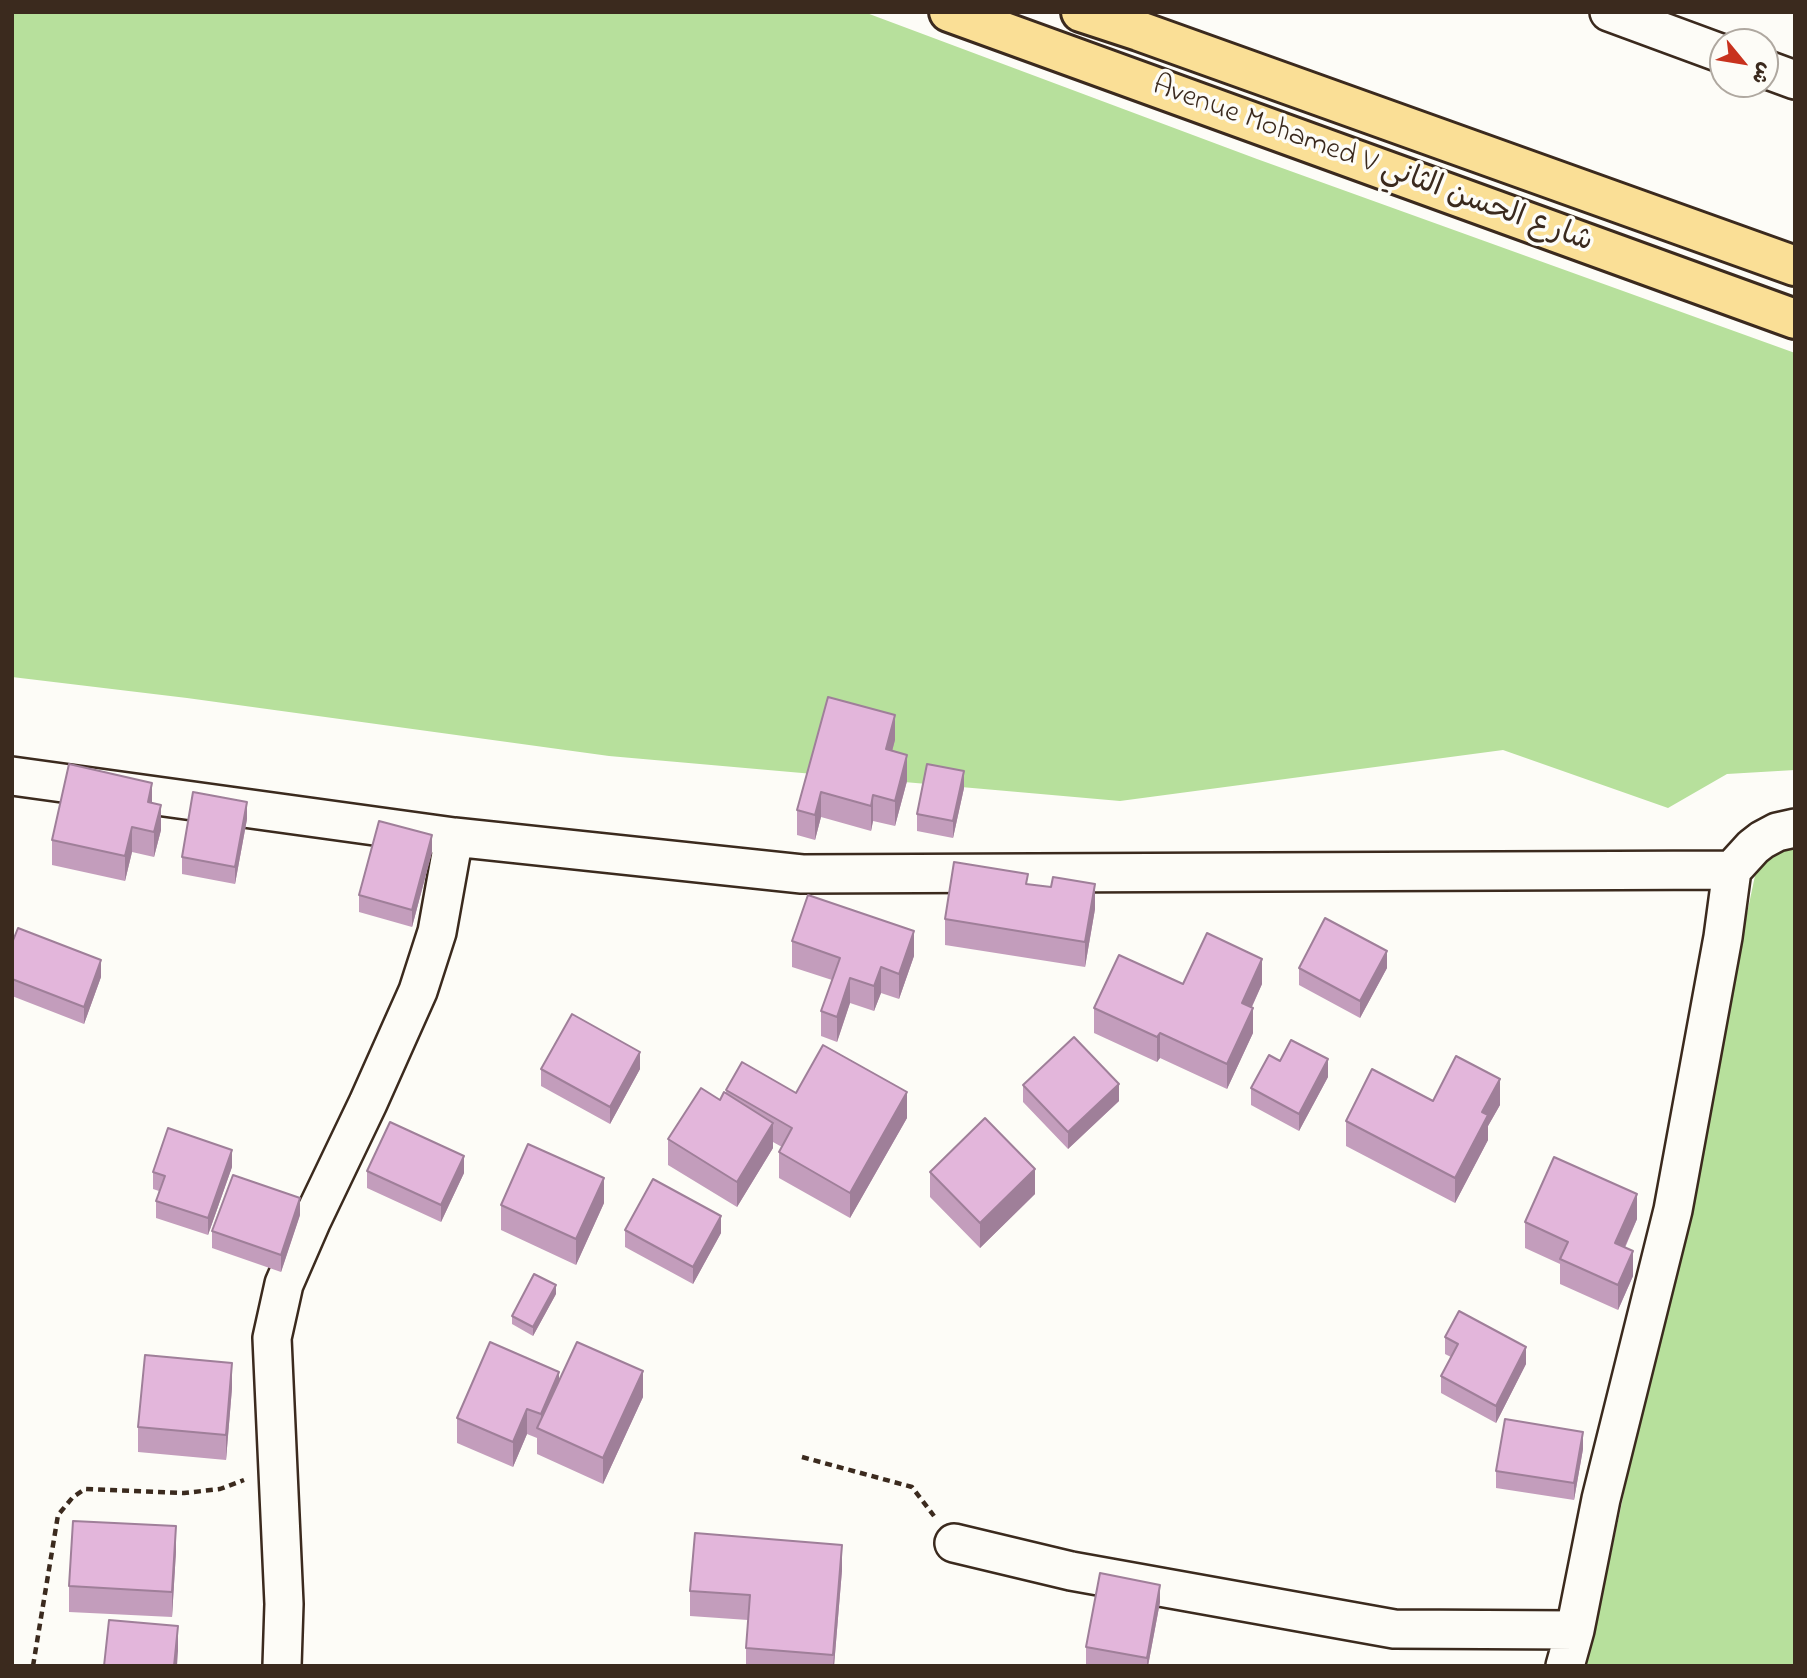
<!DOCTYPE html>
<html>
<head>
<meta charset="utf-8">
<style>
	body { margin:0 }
	#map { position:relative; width:1807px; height:1678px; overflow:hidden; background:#fdfcf7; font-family:"Indie Flower","Playpen Sans Arabic",sans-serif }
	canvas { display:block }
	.frame { position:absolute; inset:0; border:14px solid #3b2a1e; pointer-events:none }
	.north { position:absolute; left:1709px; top:28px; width:70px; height:70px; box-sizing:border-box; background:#fdfcf7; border:2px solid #afa8a0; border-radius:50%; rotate:120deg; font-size:19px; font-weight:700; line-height:28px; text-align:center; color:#3b2a1e }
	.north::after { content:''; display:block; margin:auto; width:24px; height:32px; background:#c8321e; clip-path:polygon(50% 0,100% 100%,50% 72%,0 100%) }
</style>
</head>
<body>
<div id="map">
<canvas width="1807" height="1678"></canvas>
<div class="frame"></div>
<div class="north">ش</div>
</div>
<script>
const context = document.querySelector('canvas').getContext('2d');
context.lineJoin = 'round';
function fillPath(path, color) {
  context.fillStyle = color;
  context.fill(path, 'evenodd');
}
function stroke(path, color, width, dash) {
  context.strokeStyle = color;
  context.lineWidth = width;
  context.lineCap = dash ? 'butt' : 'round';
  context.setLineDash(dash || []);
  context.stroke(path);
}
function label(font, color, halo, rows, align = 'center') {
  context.font = font + ' "Indie Flower","Playpen Sans Arabic",sans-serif';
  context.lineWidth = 7;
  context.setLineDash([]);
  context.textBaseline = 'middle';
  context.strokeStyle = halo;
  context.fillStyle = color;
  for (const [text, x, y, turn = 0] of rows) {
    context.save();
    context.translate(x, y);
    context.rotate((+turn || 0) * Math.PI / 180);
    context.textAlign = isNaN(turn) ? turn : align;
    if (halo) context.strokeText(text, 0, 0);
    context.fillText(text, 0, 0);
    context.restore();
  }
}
fillPath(new Path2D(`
	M 12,12 L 864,12 L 1257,159 L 1795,353 L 1795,770 L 1727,774 L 1668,808 L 1503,750 L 1120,801 L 609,756 L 187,698 L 12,677 Z
	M 1795,820 L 1795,1666 L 1580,1666 L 1611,1554 L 1756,871 Z`), '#b7e09c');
const minor = new Path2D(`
	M 1609,12 L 1723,54
	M 1765,69 L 1795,80
	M 12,776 L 454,837 L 802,874 L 1732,870
	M 954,1543 L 1071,1571 L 1394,1629 L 1575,1630
	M 282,1666 L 284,1604 L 272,1338 L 284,1284 L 311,1222 L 368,1103 L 418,991 L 437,932 L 454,837
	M 1565,1666 L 1575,1630 L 1601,1499 L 1673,1210 L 1723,937 L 1732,870 L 1753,847 L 1762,840 L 1777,832 L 1795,828`);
const highway = new Path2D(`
	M 949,12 L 1795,319
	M 1081,12 L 1139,31 L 1795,266`);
stroke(minor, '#3b2a1e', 42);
stroke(highway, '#3b2a1e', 44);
stroke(new Path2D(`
	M 802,1457 L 912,1487 L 934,1516
	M 33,1666 L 58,1515 L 73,1497 L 85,1489 L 184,1493 L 220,1489 L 244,1480`), '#3b2a1e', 4.5, [7, 5]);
stroke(minor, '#fdfcf7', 37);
stroke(highway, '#fadf96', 38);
fillPath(new Path2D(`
	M 895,740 L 892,751 L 907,781 L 895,826 L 873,821 L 871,831 L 821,817 L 815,840 L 797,835 L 797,810 Z
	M 964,788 L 953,838 L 917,831 L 917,814 Z
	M 152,803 L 161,830 L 154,857 L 132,852 L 125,881 L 52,865 L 52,840 Z
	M 247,819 L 235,884 L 182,874 L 182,857 Z
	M 432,852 L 412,927 L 359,912 L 359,895 Z
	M 1028,884 L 1095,909 L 1085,967 L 945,945 L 945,919 Z
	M 792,941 L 914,956 L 899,999 L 881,993 L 874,1011 L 850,1003 L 837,1042 L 821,1036 L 821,1011 L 832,980 L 792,967 Z
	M 12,943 L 101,977 L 84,1024 L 12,996 Z
	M 1299,968 L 1387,968 L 1360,1018 L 1299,985 Z
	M 1183,984 L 1262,984 L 1252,1007 L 1253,1033 L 1227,1089 L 1160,1058 L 1157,1062 L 1094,1033 L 1094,1008 Z
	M 1280,1061 L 1328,1077 L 1299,1131 L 1251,1105 L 1251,1088 Z
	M 541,1069 L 640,1069 L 610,1124 L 541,1086 Z
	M 1023,1085 L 1119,1101 L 1068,1149 L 1023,1102 Z
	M 726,1090 L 796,1093 L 907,1118 L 850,1218 L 779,1178 L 779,1152 L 782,1147 L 773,1142 L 773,1148 L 737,1207 L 668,1165 L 668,1139 L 720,1100 L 726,1093 Z
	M 1433,1101 L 1500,1105 L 1488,1126 L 1488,1140 L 1455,1203 L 1346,1146 L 1346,1121 Z
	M 232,1167 L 208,1235 L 156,1218 L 156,1201 L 159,1191 L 153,1189 L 153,1172 Z
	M 367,1171 L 464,1173 L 441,1222 L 367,1188 Z
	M 930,1172 L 1035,1194 L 980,1248 L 930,1197 Z
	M 604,1203 L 576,1265 L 501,1230 L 501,1205 Z
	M 300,1215 L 281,1272 L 212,1248 L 212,1231 Z
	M 1637,1219 L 1625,1248 L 1633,1276 L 1618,1310 L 1560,1284 L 1560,1264 L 1525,1248 L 1525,1222 Z
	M 625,1230 L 721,1233 L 693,1284 L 625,1247 Z
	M 556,1294 L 533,1336 L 512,1324 L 512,1316 Z
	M 1445,1337 L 1526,1364 L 1496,1423 L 1441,1393 L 1441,1376 L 1451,1357 L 1445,1354 Z
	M 559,1380 L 643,1397 L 603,1484 L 537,1454 L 537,1438 L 527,1434 L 513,1467 L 457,1443 L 457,1418 Z
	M 232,1388 L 226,1460 L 138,1452 L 138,1427 Z
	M 1583,1449 L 1574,1500 L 1496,1488 L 1496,1471 Z
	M 176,1551 L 172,1617 L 69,1612 L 69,1586 Z
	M 842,1570 L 834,1666 L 746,1666 L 746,1648 L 748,1620 L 690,1616 L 690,1591 Z
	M 1160,1602 L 1148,1666 L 1096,1666 L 1086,1664 L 1086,1647 Z`), '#c39dbc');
fillPath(new Path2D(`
	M 895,715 L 895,740 L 886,774 L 886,749 Z
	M 907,755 L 907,781 L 895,826 L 895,801 Z
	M 964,771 L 964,788 L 953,838 L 953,821 Z
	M 152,783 L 152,808 L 148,802 Z
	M 821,792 L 821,817 L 815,840 L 815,815 Z
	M 873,795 L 873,821 L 871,831 L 871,806 Z
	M 247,802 L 247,819 L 235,884 L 235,867 Z
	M 161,805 L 161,830 L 154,857 L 154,832 Z
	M 132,827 L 132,852 L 125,881 L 125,856 Z
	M 432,835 L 432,852 L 412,927 L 412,910 Z
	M 1095,884 L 1095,909 L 1085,967 L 1085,942 Z
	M 914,931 L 914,956 L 899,999 L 899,974 Z
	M 1387,951 L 1387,968 L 1360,1018 L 1360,1001 Z
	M 1262,959 L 1262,984 L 1242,1028 L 1242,1003 Z
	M 101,960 L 101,977 L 84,1024 L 84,1007 Z
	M 881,967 L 881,993 L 874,1011 L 874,986 Z
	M 850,978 L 850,1003 L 837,1042 L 837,1017 Z
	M 1253,1008 L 1253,1033 L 1227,1089 L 1227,1064 Z
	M 1160,1033 L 1160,1058 L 1157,1062 L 1157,1037 Z
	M 640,1052 L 640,1069 L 610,1124 L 610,1107 Z
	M 1328,1059 L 1328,1077 L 1299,1131 L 1299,1114 Z
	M 1500,1079 L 1500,1105 L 1488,1126 L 1488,1140 L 1455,1203 L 1455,1178 L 1482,1112 Z
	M 1119,1084 L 1119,1101 L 1068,1149 L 1068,1132 Z
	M 907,1092 L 907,1118 L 850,1218 L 850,1193 Z
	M 773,1123 L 773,1148 L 737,1207 L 737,1182 Z
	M 232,1150 L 232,1167 L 208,1235 L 208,1218 Z
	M 464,1156 L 464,1173 L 441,1222 L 441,1205 Z
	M 1035,1169 L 1035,1194 L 980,1248 L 980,1223 Z
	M 604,1178 L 604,1203 L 576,1265 L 576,1239 Z
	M 1637,1194 L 1637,1219 L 1615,1269 L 1615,1243 Z
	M 300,1198 L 300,1215 L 281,1272 L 281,1255 Z
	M 721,1216 L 721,1233 L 693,1284 L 693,1267 Z
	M 1633,1251 L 1633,1276 L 1618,1310 L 1618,1285 Z
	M 556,1285 L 556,1294 L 533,1336 L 533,1327 Z
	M 1526,1347 L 1526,1364 L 1496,1423 L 1496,1406 Z
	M 232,1363 L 232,1388 L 226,1460 L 226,1435 Z
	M 643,1371 L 643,1397 L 603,1484 L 603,1458 Z
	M 559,1372 L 559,1397 L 541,1430 L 541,1414 Z
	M 527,1409 L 527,1434 L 513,1467 L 513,1442 Z
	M 1583,1432 L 1583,1449 L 1574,1500 L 1574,1483 Z
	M 176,1526 L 176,1551 L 172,1617 L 172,1592 Z
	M 842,1545 L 842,1570 L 834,1666 L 833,1666 Z
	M 1160,1585 L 1160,1602 L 1148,1666 L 1147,1666 L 1147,1658 Z
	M 178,1626 L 178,1651 L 177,1666 L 174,1666 Z`), '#9f7f99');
const building = new Path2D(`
	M 828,697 L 895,715 L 886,749 L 907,755 L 895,801 L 873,795 L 871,806 L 821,792 L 815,815 L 797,810 Z
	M 69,764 L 152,783 L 148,802 L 161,805 L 154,832 L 132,827 L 125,856 L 52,840 Z
	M 927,764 L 964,771 L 953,821 L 917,814 Z
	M 193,792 L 247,802 L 235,867 L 182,857 Z
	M 379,821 L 432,835 L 412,910 L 359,895 Z
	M 954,862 L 1028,874 L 1026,884 L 1051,887 L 1053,877 L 1095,884 L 1085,942 L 945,919 Z
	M 808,895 L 914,931 L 899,974 L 881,967 L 874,986 L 850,978 L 837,1017 L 821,1011 L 840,958 L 792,941 Z
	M 1325,918 L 1387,951 L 1360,1001 L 1299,968 Z
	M 18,928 L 101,960 L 84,1007 L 12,979 L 12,943 Z
	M 1207,933 L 1262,959 L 1242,1003 L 1253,1008 L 1227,1064 L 1160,1033 L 1157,1037 L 1094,1008 L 1119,955 L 1183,984 Z
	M 572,1014 L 640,1052 L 610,1107 L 541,1069 Z
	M 1074,1037 L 1119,1084 L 1068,1132 L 1023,1085 Z
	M 1291,1040 L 1328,1059 L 1299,1114 L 1251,1088 L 1269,1055 L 1280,1061 Z
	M 823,1045 L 907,1092 L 850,1193 L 779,1152 L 792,1128 L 726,1090 L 742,1062 L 796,1093 Z
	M 1456,1056 L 1500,1079 L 1482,1112 L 1488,1115 L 1455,1178 L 1346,1121 L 1372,1069 L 1433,1101 Z
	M 701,1088 L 720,1100 L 724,1092 L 773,1123 L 737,1182 L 668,1139 Z
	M 985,1118 L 1035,1169 L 980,1223 L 930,1172 Z
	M 390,1122 L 464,1156 L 441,1205 L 367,1171 Z
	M 168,1128 L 232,1150 L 208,1218 L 156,1201 L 165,1176 L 153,1172 Z
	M 528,1144 L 604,1178 L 576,1239 L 501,1205 Z
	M 1554,1157 L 1637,1194 L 1615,1243 L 1633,1251 L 1618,1285 L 1560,1259 L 1568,1242 L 1525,1222 Z
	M 233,1175 L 300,1198 L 281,1255 L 212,1231 Z
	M 653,1179 L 721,1216 L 693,1267 L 625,1230 Z
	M 534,1274 L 556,1285 L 533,1327 L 512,1316 Z
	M 1459,1311 L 1526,1347 L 1496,1406 L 1441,1376 L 1458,1344 L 1445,1337 Z
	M 490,1342 L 559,1372 L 541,1414 L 527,1409 L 513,1442 L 457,1418 Z
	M 577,1342 L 643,1371 L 603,1458 L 537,1428 Z
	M 145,1355 L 232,1363 L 226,1435 L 138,1427 Z
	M 1505,1419 L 1583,1432 L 1574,1483 L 1496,1471 Z
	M 73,1521 L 176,1526 L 172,1592 L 69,1586 Z
	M 695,1533 L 842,1545 L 833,1655 L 746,1648 L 750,1595 L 690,1591 Z
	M 1100,1573 L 1160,1585 L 1147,1658 L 1086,1647 Z
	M 109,1620 L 178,1626 L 174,1666 L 104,1666 Z`);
fillPath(building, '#e3b6db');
stroke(building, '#9f7f99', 2);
label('30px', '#3b2a1e', '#fdfcf7', [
	["Avenue Mohamed V شارع الحسن الثاني",1372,166,20]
]);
</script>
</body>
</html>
